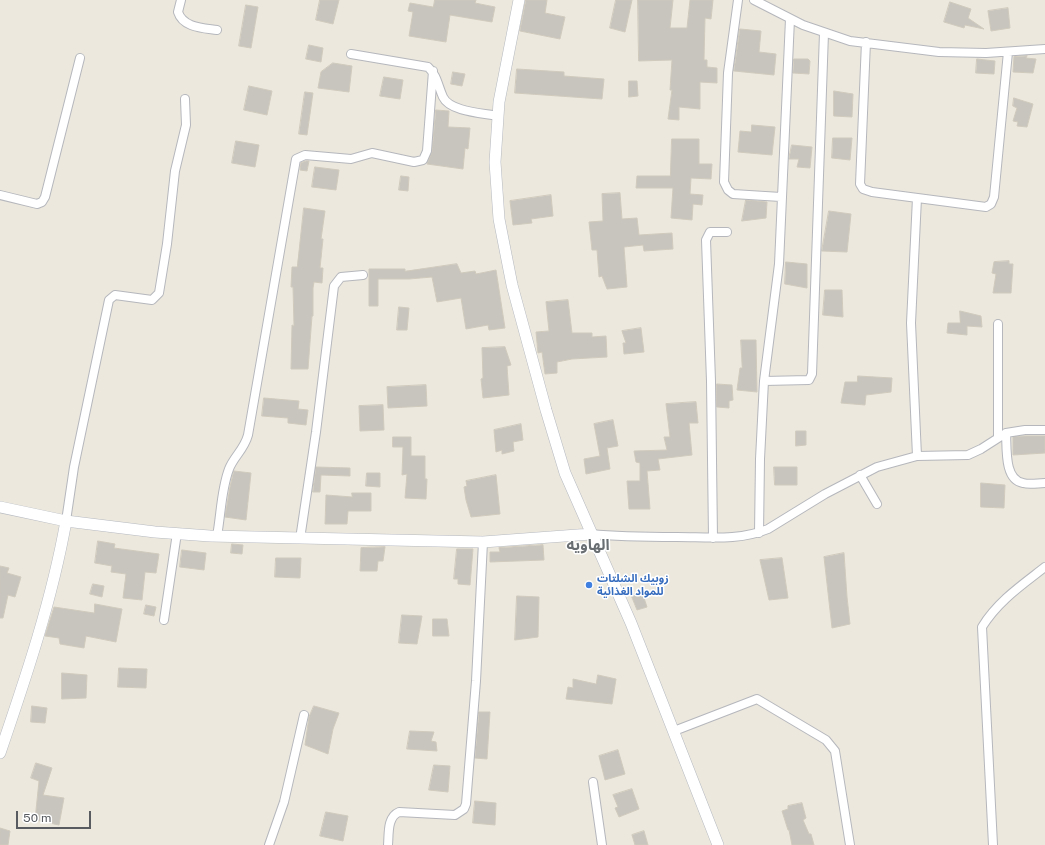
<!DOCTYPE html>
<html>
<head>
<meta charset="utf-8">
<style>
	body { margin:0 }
	#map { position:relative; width:1045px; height:845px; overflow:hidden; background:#ece8de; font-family:"Public Sans",sans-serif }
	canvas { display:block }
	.scale { position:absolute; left:16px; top:811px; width:75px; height:18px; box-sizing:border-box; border:2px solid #585c60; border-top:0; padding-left:5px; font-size:12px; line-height:14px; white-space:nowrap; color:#585c60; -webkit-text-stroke:3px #fff; paint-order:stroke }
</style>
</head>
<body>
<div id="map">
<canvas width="1045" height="845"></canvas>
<div class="scale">50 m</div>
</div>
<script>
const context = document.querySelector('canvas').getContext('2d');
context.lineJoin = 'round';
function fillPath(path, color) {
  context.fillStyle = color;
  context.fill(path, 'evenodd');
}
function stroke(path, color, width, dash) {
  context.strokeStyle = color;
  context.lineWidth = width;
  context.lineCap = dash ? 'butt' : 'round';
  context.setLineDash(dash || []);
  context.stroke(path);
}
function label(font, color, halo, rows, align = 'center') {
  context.font = font + ' "Public Sans","Noto Sans Arabic",sans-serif';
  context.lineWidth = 3;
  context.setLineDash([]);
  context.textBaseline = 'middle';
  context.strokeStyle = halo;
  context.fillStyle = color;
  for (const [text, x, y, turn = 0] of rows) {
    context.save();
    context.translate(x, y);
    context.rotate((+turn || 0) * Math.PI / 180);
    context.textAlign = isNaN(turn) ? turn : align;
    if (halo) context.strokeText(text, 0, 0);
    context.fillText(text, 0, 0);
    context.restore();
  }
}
const building = new Path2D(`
	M 320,0 L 339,0 L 333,24 L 316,20 Z
	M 435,0 L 476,0 L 475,3 L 495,7 L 492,22 L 450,15 L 446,42 L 409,36 L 413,12 L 408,11 L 410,3 L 433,7 Z
	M 526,0 L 547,0 L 545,13 L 565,17 L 560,39 L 520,31 Z
	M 616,0 L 632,0 L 625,32 L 610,28 Z
	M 638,0 L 673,0 L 670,28 L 687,28 L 690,0 L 713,0 L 711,19 L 705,18 L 704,60 L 707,60 L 707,67 L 717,68 L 717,83 L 700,82 L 700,109 L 679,107 L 679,120 L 668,119 L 672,90 L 670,90 L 672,60 L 639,61 Z
	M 950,2 L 971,9 L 968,18 L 984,29 L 965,25 L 964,28 L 944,22 Z
	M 246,5 L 258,7 L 251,48 L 239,46 Z
	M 1008,8 L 1010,28 L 991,31 L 988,11 Z
	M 740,29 L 761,31 L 759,52 L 776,54 L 774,75 L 734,71 Z
	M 309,45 L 323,48 L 321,62 L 306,59 Z
	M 1027,56 L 1026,58 L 1036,59 L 1033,73 L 1013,72 L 1014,57 Z
	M 794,59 L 808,59 L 810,61 L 809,74 L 793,73 Z
	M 977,59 L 995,61 L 994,74 L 976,73 Z
	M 333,63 L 352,66 L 349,92 L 318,88 L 321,72 Z
	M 517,69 L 564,72 L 564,76 L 604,79 L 602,99 L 515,93 Z
	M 453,72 L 465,74 L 462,86 L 451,84 Z
	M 384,77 L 403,80 L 400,99 L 380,96 Z
	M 629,81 L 637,81 L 638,96 L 629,97 Z
	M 249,86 L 272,91 L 267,115 L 244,110 Z
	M 834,91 L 853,94 L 852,117 L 834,116 Z
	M 305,92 L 313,93 L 307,135 L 299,134 Z
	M 1014,98 L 1033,104 L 1027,127 L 1017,126 L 1018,122 L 1013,121 L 1017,108 L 1013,106 Z
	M 436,110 L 449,111 L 448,127 L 470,128 L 468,149 L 465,148 L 463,169 L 427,164 L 432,152 Z
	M 752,125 L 775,127 L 772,155 L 738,152 L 740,131 L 751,132 Z
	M 833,138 L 852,138 L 850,160 L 832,158 Z
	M 672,139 L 699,139 L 699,164 L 712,164 L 711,179 L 691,178 L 690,194 L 703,195 L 702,205 L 693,204 L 692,220 L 671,218 L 673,188 L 636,188 L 637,176 L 670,176 Z
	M 236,141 L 259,145 L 255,167 L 232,163 Z
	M 792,145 L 812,147 L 810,168 L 797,167 L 799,159 L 789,159 Z
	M 306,161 L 309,161 L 307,171 L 300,170 L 301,163 Z
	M 315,167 L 339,170 L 336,190 L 312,187 Z
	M 401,176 L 409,177 L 408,191 L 399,190 Z
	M 620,193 L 622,219 L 637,218 L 639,235 L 672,233 L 673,249 L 644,251 L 643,245 L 624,247 L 627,287 L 607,289 L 602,276 L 599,277 L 597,250 L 592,250 L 589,222 L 603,221 L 602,194 Z
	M 551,195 L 553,216 L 531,219 L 532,223 L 513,225 L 510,201 Z
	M 746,200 L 767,202 L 766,218 L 742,221 Z
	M 304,208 L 325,211 L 321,239 L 323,239 L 320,268 L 323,268 L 322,283 L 314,282 L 313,288 L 313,316 L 312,316 L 308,369 L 291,369 L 292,325 L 294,326 L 293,287 L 291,287 L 292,267 L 297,267 Z
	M 829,211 L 851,214 L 847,252 L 822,251 Z
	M 1009,261 L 1009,264 L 1013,264 L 1011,293 L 993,293 L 996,274 L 992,273 L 994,262 Z
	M 786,262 L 807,264 L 807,288 L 785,284 Z
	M 457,264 L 461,273 L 475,271 L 476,274 L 496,270 L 505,328 L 489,330 L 488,325 L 466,329 L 461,298 L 437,302 L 432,277 L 409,279 L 378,279 L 378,306 L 369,306 L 369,269 L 405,269 L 405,271 Z
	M 825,290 L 842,290 L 843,317 L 823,315 Z
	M 568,300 L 572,333 L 592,333 L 592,337 L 606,336 L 607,357 L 572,359 L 557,362 L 557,373 L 545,374 L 542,352 L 538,353 L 536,332 L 549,331 L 546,302 Z
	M 399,307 L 409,308 L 407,330 L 397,330 Z
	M 960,311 L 981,316 L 982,327 L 967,326 L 967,335 L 947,333 L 948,323 L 960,323 Z
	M 641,328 L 644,352 L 624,354 L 623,343 L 626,343 L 622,331 Z
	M 741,340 L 756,340 L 757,392 L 737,390 L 740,368 L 742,368 Z
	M 505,347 L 511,365 L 507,366 L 509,395 L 483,398 L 481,379 L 483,378 L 482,348 Z
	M 858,376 L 892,378 L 891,392 L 866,395 L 865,405 L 841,403 L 845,382 L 857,382 Z
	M 717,384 L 732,385 L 733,400 L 729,401 L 729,408 L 717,407 Z
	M 426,385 L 427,406 L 388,408 L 387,387 Z
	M 264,398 L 299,401 L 298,409 L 308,410 L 306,425 L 288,423 L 288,418 L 262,416 Z
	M 696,402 L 698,423 L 689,423 L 692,455 L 658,459 L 660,470 L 647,471 L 650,509 L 629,509 L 627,481 L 640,481 L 640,463 L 636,462 L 634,451 L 667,450 L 664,437 L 670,437 L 666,404 Z
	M 383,405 L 384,430 L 360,431 L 359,406 Z
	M 613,420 L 618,446 L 607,448 L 610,469 L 586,474 L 584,459 L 600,456 L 594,424 Z
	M 521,424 L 523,440 L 513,442 L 514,451 L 502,454 L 502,450 L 496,452 L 494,430 Z
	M 796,431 L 806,431 L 806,445 L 796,446 Z
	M 1025,436 L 1045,436 L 1045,453 L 1013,455 L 1013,437 Z
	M 393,437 L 411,437 L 411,456 L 425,456 L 425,479 L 427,479 L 426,499 L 405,498 L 407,474 L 402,475 L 403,447 L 393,447 Z
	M 316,467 L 350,468 L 350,476 L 321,475 L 320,492 L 313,492 Z
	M 774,467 L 797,467 L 797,485 L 775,485 Z
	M 234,471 L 251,473 L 246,520 L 225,517 L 230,487 Z
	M 367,473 L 380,473 L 380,487 L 366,486 Z
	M 496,475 L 500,514 L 471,517 L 466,500 L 464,487 L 467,486 L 466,481 Z
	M 981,483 L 1005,485 L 1004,508 L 981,507 Z
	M 352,493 L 371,493 L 371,511 L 348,511 L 347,524 L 325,524 L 326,495 L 352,497 Z
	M 98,541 L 115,544 L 114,548 L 159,554 L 156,573 L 145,572 L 142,600 L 123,598 L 126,574 L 111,572 L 112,566 L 95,563 Z
	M 232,544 L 243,545 L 242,554 L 231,553 Z
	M 543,545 L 544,560 L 490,562 L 490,552 L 500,552 L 499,548 Z
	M 385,547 L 383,561 L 378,561 L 377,571 L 360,571 L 361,548 Z
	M 457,549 L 473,549 L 470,585 L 458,584 L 458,579 L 454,579 Z
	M 182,550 L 206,553 L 204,570 L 180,567 Z
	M 844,553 L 847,597 L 850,624 L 832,628 L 824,557 Z
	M 276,558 L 301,558 L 300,578 L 275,577 Z
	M 782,558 L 788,598 L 769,600 L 760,560 Z
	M 0,566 L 9,568 L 7,573 L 21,577 L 15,597 L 8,595 L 3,618 L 0,618 Z
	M 93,584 L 104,586 L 102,597 L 90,594 Z
	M 642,592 L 647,607 L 637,610 L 631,595 Z
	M 517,596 L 539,597 L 538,637 L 515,640 Z
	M 95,604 L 122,609 L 116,642 L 86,636 L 84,648 L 60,644 L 59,638 L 45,636 L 54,607 L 94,613 Z
	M 146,605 L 156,607 L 154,616 L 144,614 Z
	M 402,615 L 422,616 L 417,644 L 399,643 Z
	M 433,619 L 447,619 L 449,636 L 433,636 Z
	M 119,668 L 147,669 L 146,688 L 118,687 Z
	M 62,673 L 87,675 L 86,698 L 62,699 Z
	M 598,675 L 616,679 L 612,704 L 566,699 L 568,687 L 573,688 L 573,679 L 596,684 Z
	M 32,706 L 47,708 L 45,723 L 31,722 Z
	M 314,706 L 339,713 L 333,729 L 328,754 L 305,745 L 309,717 Z
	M 479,712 L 490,712 L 487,759 L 475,758 Z
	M 410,731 L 434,732 L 431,741 L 436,742 L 437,751 L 407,749 Z
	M 618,750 L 625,774 L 605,780 L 599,756 Z
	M 36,763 L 52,768 L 43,795 L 64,798 L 59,825 L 35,820 L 39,781 L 31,778 Z
	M 434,765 L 450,766 L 448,792 L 429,790 Z
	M 632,789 L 639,809 L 619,817 L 615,808 L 618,807 L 613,795 Z
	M 475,801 L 496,803 L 495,825 L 473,823 Z
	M 802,803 L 806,818 L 803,820 L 809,834 L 811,834 L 814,845 L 792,845 L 789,830 L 788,830 L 782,811 L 788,809 L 788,806 Z
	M 326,812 L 348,816 L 343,841 L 320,836 Z
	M 0,828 L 10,831 L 8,845 L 0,845 Z
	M 644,831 L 648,845 L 635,845 L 632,835 Z`);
fillPath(building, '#c8c5be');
stroke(building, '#d0cabd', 1);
const street = new Path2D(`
	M 181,0 L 178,12 C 183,28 204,28 217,30
	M 738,0 L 728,73 L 724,182 L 728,190 L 733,194 L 781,197
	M 754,0 L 803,25 L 850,41 L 939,52 L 986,53 L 1045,49
	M 866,42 L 860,184 L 863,189 L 872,192 L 986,207 L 991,204 L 994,197 L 1008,52
	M 351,54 L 428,67 C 437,75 438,86 443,97 C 450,112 484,113 498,116
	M 0,195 L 37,204 L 42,202 L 45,197 L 80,58
	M 998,324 L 998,437
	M 764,381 L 779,264 L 790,19
	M 1006,433 C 1007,448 1004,480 1023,483 C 1030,485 1038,483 1045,483
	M 917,456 L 911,323 L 917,198
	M 860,475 L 877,504
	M 66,521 L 74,467 L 109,300 L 115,295 L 152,300 L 159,293 L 167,244 L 175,171 L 186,125 L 185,99
	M 759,533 L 760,459 L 764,381 L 809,380 L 812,374 L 824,33
	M 591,534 C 620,537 649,537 677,537 C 708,537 739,541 768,529 L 825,494 L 877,467 L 917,456 L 968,455 L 981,449 L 1006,433 L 1025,430 L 1045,430
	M 217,536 C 221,515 221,490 229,469 C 234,456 244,450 248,435 L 296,159 L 305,155 L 351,159 L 372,153 L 414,162 L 423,160 L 427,151 L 433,71
	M 713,538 L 711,381 L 706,240 L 710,232 L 727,232
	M 300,539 L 316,432 L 334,286 L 341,277 L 363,275
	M 164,620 L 177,533
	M 674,731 L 757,699 L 826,740 L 835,751 L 850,845
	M 593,782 L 602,845
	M 269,845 L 284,802 L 304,715
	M 388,845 C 389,834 387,817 399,812 L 455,815 L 464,809 L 466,804 L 476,681 L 483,542
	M 993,845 L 982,627 C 998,601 1022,585 1045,567`);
const secondary = new Path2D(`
	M 519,0 L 499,102 L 495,162 L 499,219 L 512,285 L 546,410 L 565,473 L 631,623 L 718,845
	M 0,507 L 66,521 L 155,532 L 210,536 L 483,542 L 591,534
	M 0,753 C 26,677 52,600 66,521`);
stroke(street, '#b5b7bc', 10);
stroke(secondary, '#b5b9bf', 12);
stroke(street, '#fff', 8);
stroke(secondary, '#fff', 11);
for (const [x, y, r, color] of [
	[589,585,4,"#3f7fe0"]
]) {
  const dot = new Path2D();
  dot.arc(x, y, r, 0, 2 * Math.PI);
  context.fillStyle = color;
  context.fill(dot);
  stroke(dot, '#fff', 1.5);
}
label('bold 11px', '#366cbe', '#fff', [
	["زوبيك الشلتات",597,579],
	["للمواد الغذائية",597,592]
], 'left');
label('bold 15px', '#696e72', '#fff', [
	["الهاويه",588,545]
]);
</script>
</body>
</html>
